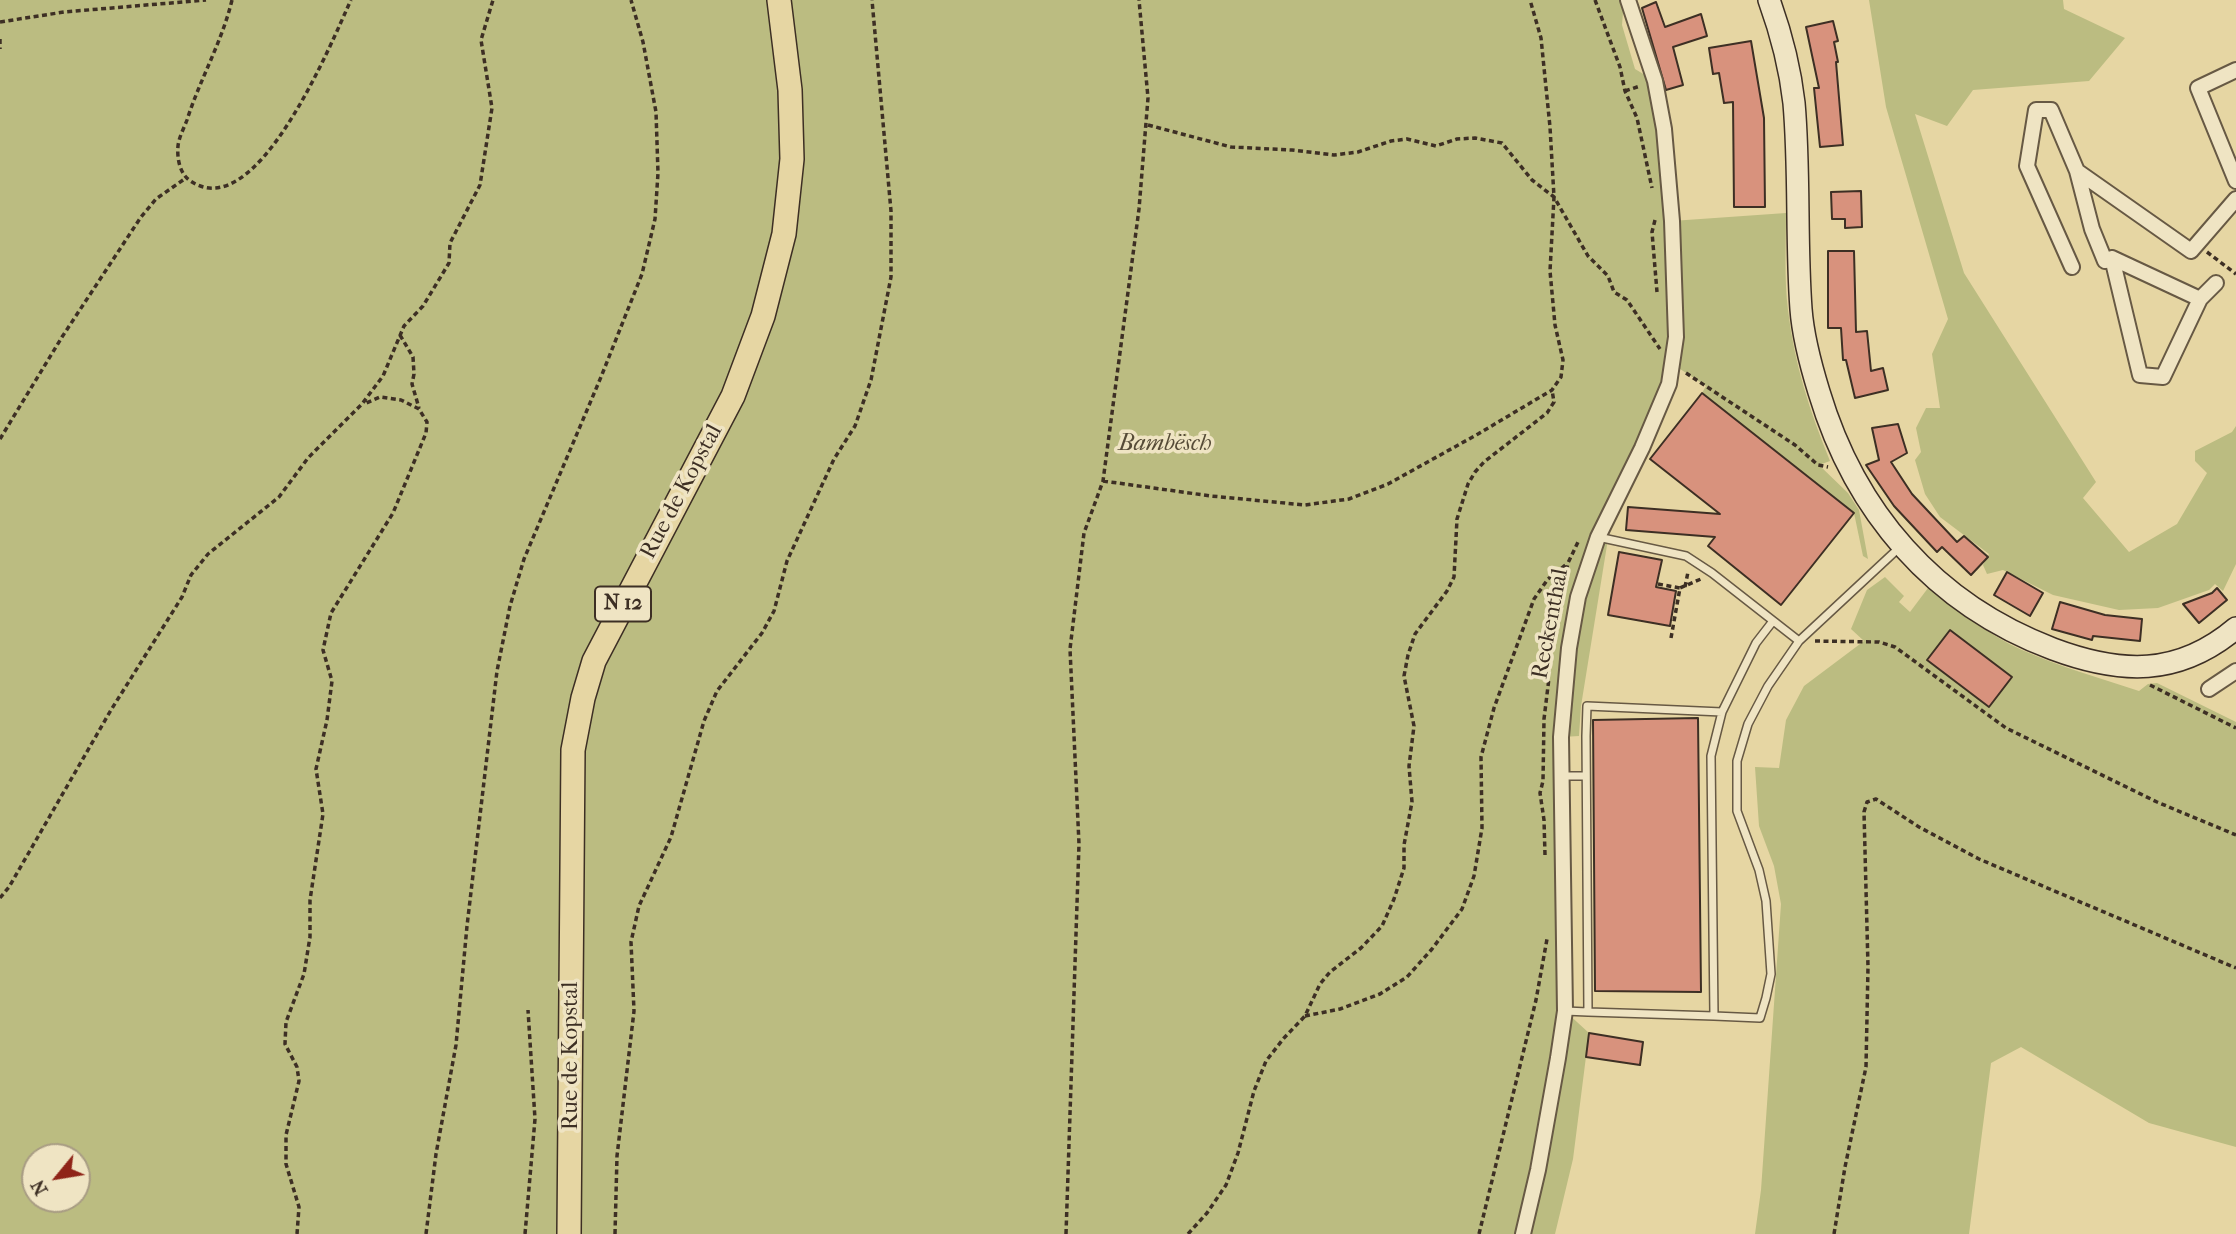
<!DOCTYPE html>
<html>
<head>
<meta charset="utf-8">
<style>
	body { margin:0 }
	#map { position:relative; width:2236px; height:1234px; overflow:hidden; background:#e6d6a3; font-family:"IM FELL French Canon",serif }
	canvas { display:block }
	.north { position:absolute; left:21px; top:1143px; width:70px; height:70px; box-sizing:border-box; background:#efe4c3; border:2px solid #a89c83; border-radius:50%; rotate:240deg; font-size:19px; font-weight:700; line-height:28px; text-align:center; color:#3d2f24 }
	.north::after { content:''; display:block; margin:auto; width:24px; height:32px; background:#8f2418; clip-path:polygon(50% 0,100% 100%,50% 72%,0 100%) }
</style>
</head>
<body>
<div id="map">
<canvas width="2236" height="1234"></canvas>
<div class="north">N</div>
</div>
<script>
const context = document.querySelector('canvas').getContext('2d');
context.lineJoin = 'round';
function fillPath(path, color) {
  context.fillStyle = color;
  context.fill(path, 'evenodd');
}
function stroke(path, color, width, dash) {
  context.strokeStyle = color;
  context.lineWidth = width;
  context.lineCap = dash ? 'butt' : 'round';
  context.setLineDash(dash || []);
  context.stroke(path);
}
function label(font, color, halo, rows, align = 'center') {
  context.font = font + ' "IM FELL French Canon",serif';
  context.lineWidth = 7;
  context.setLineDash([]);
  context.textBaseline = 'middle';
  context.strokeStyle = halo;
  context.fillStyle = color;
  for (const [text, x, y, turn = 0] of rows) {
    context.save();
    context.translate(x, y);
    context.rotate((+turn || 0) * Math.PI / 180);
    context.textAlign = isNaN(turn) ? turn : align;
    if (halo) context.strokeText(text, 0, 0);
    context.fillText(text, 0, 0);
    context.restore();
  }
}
fillPath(new Path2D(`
	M 0,0 L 1624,0 L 1622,25 L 1635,69 L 1655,81 L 1672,221 L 1786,213 C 1786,245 1784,279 1788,310 C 1794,363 1810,412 1830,461 L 1819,465 L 1848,493 L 1859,510 L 1868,559 L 1863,556 L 1854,513 L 1702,393 L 1706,386 L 1674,365 L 1598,537 L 1608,539 L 1581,706 L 1579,736 L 1562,737 L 1565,1011 L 1589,1033 L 1573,1159 L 1555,1234 L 0,1234 ZM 35,1157 L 77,1157 L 77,1199 L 35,1199 Z
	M 1869,0 L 2063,0 L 2064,9 L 2125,38 L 2089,81 L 1973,90 L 1947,126 L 1915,114 L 1964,273 L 2096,482 L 2083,498 L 2129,552 L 2177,524 L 2207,473 L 2195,461 L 2195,451 L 2232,432 L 2236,426 L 2236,564 L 2223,591 L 2215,584 L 2209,590 L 2158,608 L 2119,610 L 2053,595 L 2003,570 L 1987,574 L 1983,565 L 1989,554 L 1940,517 L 1925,494 L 1915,460 L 1921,452 L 1916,428 L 1926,408 L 1940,408 L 1932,354 L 1948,319 L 1886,107 Z
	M 1885,577 L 1904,596 L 1899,602 L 1910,612 L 1928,588 C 1958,610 1988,635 2022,650 C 2060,667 2100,678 2139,691 L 2148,684 L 2157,683 L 2236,722 L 2236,1147 L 2149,1123 L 2021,1047 L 1991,1063 L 1969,1234 L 1755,1234 L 1761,1190 L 1781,904 L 1774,866 L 1759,826 L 1755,767 L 1779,768 L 1786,720 L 1804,686 L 1864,641 L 1851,629 L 1867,590 Z`), '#bbbc81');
const building = new Path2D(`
	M 1656,2 L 1665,27 L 1701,14 L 1707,36 L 1673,47 L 1683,85 L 1666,90 L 1642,8 Z
	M 1833,21 L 1838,41 L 1834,42 L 1838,62 L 1836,62 L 1843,145 L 1820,147 L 1814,88 L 1819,88 L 1806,27 Z
	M 1751,41 L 1764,118 L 1765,207 L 1734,207 L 1733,102 L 1724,103 L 1719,73 L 1713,74 L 1709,48 Z
	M 1861,191 L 1862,227 L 1845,228 L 1845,219 L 1832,219 L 1831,192 Z
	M 1828,251 L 1854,251 L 1856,332 L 1867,331 L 1871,371 L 1883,368 L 1888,390 L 1855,398 L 1846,360 L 1843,360 L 1841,328 L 1828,328 Z
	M 1702,393 L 1854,513 L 1781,605 L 1708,546 L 1715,537 L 1626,530 L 1628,507 L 1720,514 L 1650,459 Z
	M 1898,424 L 1907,453 L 1891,462 L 1912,494 L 1957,542 L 1964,536 L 1988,557 L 1971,575 L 1942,547 L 1937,552 L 1894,506 L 1866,465 L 1879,460 L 1872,428 Z
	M 1619,552 L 1662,560 L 1656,587 L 1676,591 L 1670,626 L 1608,615 Z
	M 2007,572 L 2043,593 L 2030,616 L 1994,595 Z
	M 2217,588 L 2227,600 L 2199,623 L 2183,604 L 2212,593 Z
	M 2060,602 L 2105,615 L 2142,619 L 2140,641 L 2093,636 L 2092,640 L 2052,629 Z
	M 1950,630 L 2012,677 L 1989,707 L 1927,660 Z
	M 1698,718 L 1701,992 L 1595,991 L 1593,720 Z
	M 1589,1033 L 1643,1042 L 1640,1065 L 1586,1057 Z`);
fillPath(building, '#d8927d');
stroke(building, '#3d2f24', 2);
const service = new Path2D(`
	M 1598,537 L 1686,556 L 1712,573 L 1799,641 L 1901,546
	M 1773,621 L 1756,643 L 1722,712 L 1711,756 L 1714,1016 L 1760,1018 L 1766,998 L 1771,974 L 1766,901 L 1759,870 L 1737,811 L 1737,761 L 1748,724 L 1768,686 L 1799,641
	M 1562,776 L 1586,776
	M 1565,1011 L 1588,1012
	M 1714,1016 L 1588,1012 L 1586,736 L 1587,706 L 1722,712`);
const minor = new Path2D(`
	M 2236,70 L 2198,88 L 2236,181
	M 2077,171 L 2092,229 L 2105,261 L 2112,258 L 2200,299 L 2216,283
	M 2112,258 L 2140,375 L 2163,377 L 2200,299
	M 2072,267 L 2027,166 L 2036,110 L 2051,110 L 2077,171 L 2191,251 L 2236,199
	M 2209,689 L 2236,671
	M 1523,1234 L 1538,1170 L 1558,1058 L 1565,1011 L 1561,737 L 1569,648 L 1578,597 L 1598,537 L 1642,448 L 1669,384 L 1676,337 L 1672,221 L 1664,129 L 1655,81 L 1628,0`);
const secondary = new Path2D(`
	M 1769,0 C 1781,33 1790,68 1794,103 C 1800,171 1796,241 1801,309 C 1803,337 1811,366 1819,392 C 1855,512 1934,604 2053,649 C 2120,674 2178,677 2236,628`);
const primary = new Path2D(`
	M 569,1234 L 573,750 L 583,698 L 594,661 L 733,396 L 763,316 L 784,234 L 792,159 L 790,90 L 779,0`);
stroke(service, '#675944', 10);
stroke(minor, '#675944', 18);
stroke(secondary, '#3d2f24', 24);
stroke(primary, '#3d2f24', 26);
stroke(new Path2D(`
	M 232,0 C 222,42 200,79 187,120 C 184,128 179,137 178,146 C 177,157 179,172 189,180 C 256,229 331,43 351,0
	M 1595,0 L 1620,67 L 1625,91 L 1637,118 L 1652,188
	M 0,22 L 64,12 L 206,0
	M 0,39 L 0,49
	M 1625,91 L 1640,86
	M 1148,125 L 1231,147 L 1292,150 L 1334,155 L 1358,152 L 1391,141 L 1407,139 L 1436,146 L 1457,139 L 1475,138 L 1502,143 L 1532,180 L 1554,197 L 1588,256 L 1608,276 L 1614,292 L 1627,300 L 1660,349
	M 1655,220 L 1652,232 L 1657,292
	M 2207,252 L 2236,274
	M 400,335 L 413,357 L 414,374 L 412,384 L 419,408
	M 1686,373 L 1795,445 L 1818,465 L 1828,467
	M 0,439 L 62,337 L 141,217 L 156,199 L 186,178
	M 1103,481 L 1211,496 L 1305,505 L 1349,499 L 1388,484 L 1478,434 L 1552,390 L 1561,377 L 1563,360 L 1555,325 L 1550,271 L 1554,197 L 1550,127 L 1541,38 L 1530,0
	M 1658,584 L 1680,588
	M 1563,587 L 1568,563 L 1578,542
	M 1685,587 L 1688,572
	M 1671,638 L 1680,588 L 1701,579
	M 1815,641 L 1879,642 L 1895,647 L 2006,728 L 2157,802 L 2236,835
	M 2150,685 L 2236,728
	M 1545,855 L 1544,820 L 1540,793 L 1543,781 L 1544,719 L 1549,678
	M 0,898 L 9,887 L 111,710 L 182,597 L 191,575 L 208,554 L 279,497 L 308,458 L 362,404 L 383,376 L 404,326 L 423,306 L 449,263 L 450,243 L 480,185 L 492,108 L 481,40 L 493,0
	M 1305,1016 L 1340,1009 L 1380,994 L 1407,977 L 1432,949 L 1462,909 L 1474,876 L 1482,828 L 1481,757 L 1494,708 L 1534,599 L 1548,579 L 1568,563
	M 297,1234 L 299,1207 L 286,1164 L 286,1135 L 299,1081 L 297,1067 L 285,1044 L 286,1022 L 304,974 L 310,937 L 310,900 L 323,814 L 316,769 L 327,720 L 332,681 L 323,650 L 331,613 L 393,513 L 426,433 L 427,422 L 419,409 L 401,400 L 380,397 L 364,404
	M 426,1234 L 436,1154 L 456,1045 L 467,926 L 497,671 L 510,606 L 524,559 L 601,377 L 642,274 L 655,219 L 658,173 L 656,112 L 643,42 L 631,0
	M 525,1234 L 535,1119 L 528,1010
	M 615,1234 L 617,1156 L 634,1011 L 631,942 L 639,906 L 671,837 L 704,721 L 717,691 L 762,633 L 774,611 L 787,561 L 834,459 L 855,426 L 871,380 L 891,277 L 891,211 L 872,0
	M 1066,1234 L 1079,844 L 1070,649 L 1084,533 L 1103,481 L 1139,209 L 1148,98 L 1139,0
	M 1188,1234 L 1207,1213 L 1226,1185 L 1238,1153 L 1254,1091 L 1266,1061 L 1284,1038 L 1305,1016 L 1320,984 L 1330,972 L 1361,948 L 1382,926 L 1394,899 L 1404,868 L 1404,845 L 1412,802 L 1409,766 L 1414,726 L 1404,676 L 1408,655 L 1415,634 L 1447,591 L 1454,577 L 1457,519 L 1468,484 L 1475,472 L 1484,462 L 1547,413 L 1554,402 L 1552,390
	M 1479,1234 L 1536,1000 L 1547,939
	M 1834,1234 L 1845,1167 L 1866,1067 L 1868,967 L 1864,812 L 1867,802 L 1876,799 L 1919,827 L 1979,859 L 2236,968`), '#3d2f24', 3.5, [5, 3.5]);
stroke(service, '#efe4c3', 7);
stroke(minor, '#efe4c3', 14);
stroke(secondary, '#efe4c3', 21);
stroke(primary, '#e6d6a3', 23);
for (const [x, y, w] of [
	[623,604,56]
]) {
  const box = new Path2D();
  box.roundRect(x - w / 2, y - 17.5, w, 35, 5);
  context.fillStyle = '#efe4c3';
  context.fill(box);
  stroke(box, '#3d2f24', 2);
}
label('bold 21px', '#3d2f24', null, [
	["N 12",623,604]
]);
label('italic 23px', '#564b37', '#efe4c3', [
	["Bambësch",1165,444]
]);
label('23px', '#3d2f24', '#efe4c3', [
	["Rue de Kopstal",682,492,-62],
	["Reckenthal",1551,624,-79],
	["Rue de Kopstal",571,1056,-90]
]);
</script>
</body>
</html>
